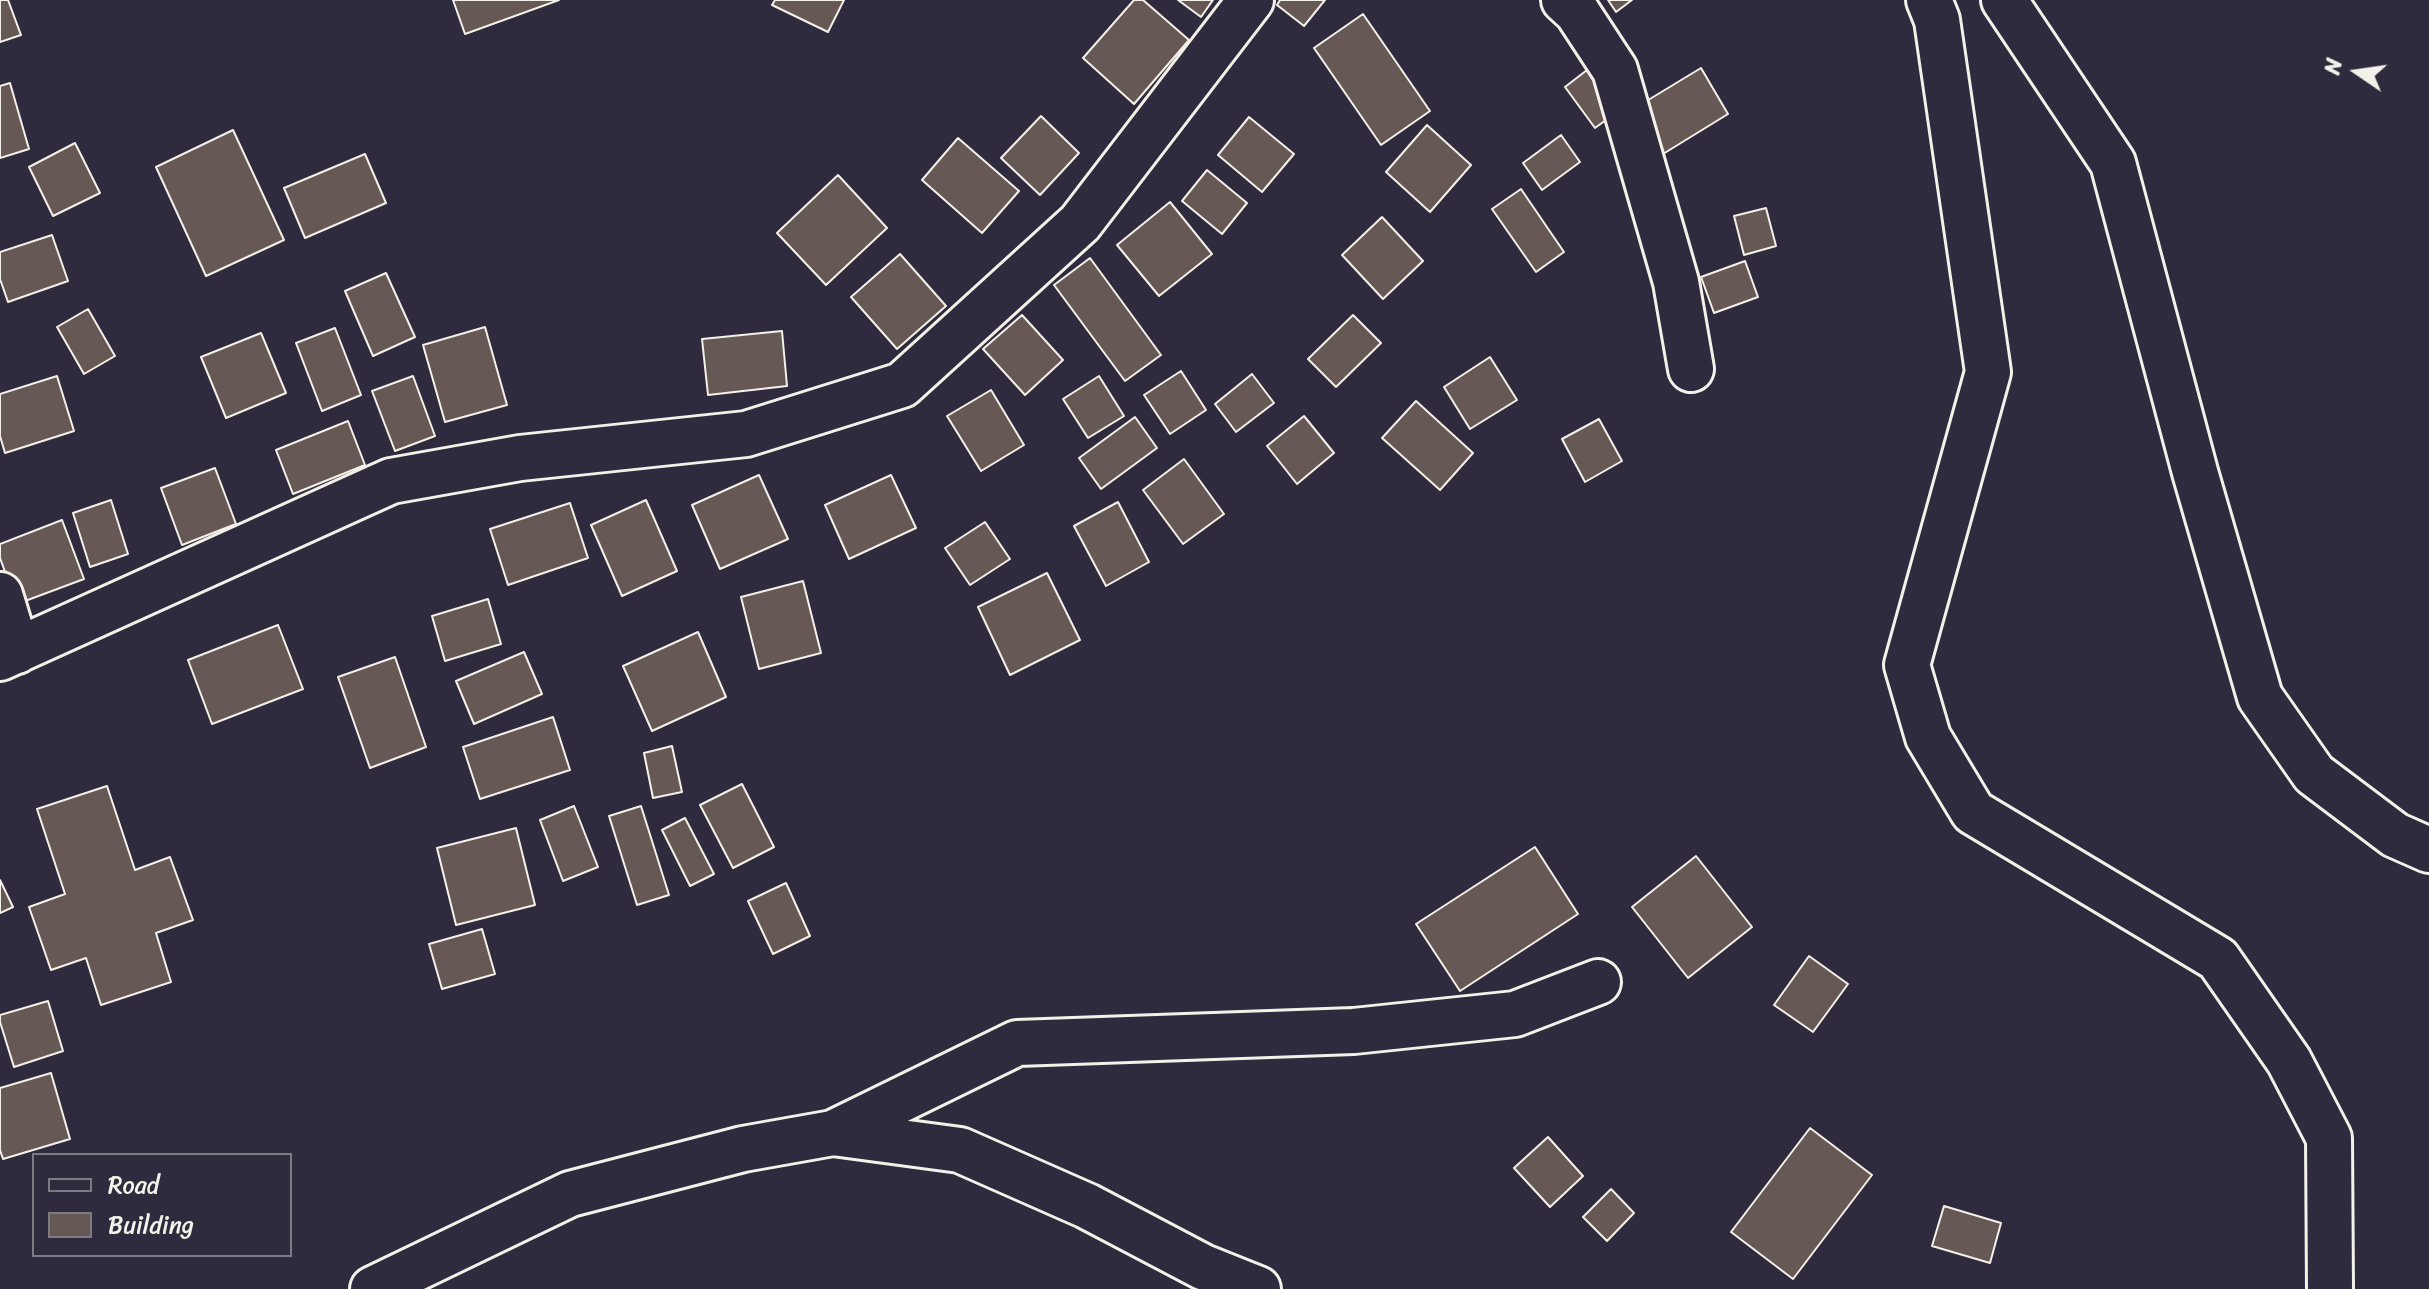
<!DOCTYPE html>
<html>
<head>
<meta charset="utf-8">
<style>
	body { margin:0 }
	#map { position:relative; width:2429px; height:1289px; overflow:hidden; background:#2f2a3d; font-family:Sriracha,sans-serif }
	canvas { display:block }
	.legend { position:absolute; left:32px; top:1153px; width:260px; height:104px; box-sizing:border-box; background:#2f2a3d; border:2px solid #7e7a81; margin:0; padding:10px 14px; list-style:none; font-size:24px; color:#f4f1e8 }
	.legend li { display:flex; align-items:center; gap:16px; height:40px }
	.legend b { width:40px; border:2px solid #7e7a81 }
	.north { position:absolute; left:2317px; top:32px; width:80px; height:80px; -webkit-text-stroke:6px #2f2a3d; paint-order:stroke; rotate:283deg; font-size:22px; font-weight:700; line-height:32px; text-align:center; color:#f4f1e8 }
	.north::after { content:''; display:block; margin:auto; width:28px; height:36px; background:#f4f1e8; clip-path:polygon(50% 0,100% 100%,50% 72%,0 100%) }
</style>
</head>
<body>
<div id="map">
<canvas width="2429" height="1289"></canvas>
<ul class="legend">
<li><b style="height:10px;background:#2f2a3d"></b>Road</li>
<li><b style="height:22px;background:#665854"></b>Building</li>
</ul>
<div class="north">N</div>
</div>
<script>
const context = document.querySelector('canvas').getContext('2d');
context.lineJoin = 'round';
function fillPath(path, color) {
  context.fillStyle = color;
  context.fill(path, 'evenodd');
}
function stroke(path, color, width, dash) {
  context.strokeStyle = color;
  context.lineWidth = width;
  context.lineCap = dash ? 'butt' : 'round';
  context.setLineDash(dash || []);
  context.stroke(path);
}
const building = new Path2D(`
	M 0,0 L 8,0 L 21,35 L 0,42 Z
	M 453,0 L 559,0 L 465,34 Z
	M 775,0 L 844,0 L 828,32 L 772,5 Z
	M 1134,0 L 1143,0 L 1189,40 L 1134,104 L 1083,58 Z
	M 1178,0 L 1213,0 L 1201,17 Z
	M 1280,0 L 1325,0 L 1304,26 L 1277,5 Z
	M 1608,0 L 1632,0 L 1616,12 Z
	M 1363,14 L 1430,111 L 1381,145 L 1314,48 Z
	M 1701,68 L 1728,114 L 1663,154 L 1635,108 Z
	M 1587,70 L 1617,112 L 1595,128 L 1565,87 Z
	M 10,83 L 29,149 L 0,158 L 0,86 Z
	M 1041,116 L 1079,153 L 1040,195 L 1001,158 Z
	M 1249,117 L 1294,154 L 1262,192 L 1218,155 Z
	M 1427,125 L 1471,165 L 1430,212 L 1386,172 Z
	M 233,130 L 284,240 L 206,276 L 156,167 Z
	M 1561,135 L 1580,162 L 1542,190 L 1523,163 Z
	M 958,138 L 1019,191 L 982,233 L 922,180 Z
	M 75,143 L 100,193 L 53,216 L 29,167 Z
	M 365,154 L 386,203 L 305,238 L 284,188 Z
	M 1207,170 L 1247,203 L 1222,234 L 1182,201 Z
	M 838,175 L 887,228 L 826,285 L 777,233 Z
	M 1521,189 L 1564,252 L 1536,272 L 1492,209 Z
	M 1170,202 L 1212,254 L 1159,296 L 1117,245 Z
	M 1766,208 L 1776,246 L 1744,255 L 1734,216 Z
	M 1382,217 L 1423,261 L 1383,299 L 1342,255 Z
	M 52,235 L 68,281 L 8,302 L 0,279 L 0,252 Z
	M 900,254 L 946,306 L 897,349 L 851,297 Z
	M 1090,258 L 1161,355 L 1125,381 L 1054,285 Z
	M 1745,261 L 1758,297 L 1714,313 L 1701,277 Z
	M 386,273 L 415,337 L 373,356 L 345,291 Z
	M 88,309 L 115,356 L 84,374 L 57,327 Z
	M 1022,315 L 1063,360 L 1025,395 L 983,349 Z
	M 1353,315 L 1381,343 L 1336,387 L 1308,359 Z
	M 485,327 L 507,405 L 445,422 L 423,345 Z
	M 335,328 L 361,395 L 322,411 L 296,343 Z
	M 782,331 L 787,386 L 708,395 L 702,339 Z
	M 261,333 L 286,393 L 226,418 L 201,357 Z
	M 1490,357 L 1517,400 L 1470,429 L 1444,387 Z
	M 1181,371 L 1206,410 L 1170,434 L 1144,395 Z
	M 1252,374 L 1274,403 L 1236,432 L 1215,404 Z
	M 57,376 L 74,431 L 5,453 L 0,436 L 0,394 Z
	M 413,376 L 435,436 L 395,451 L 372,391 Z
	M 1099,376 L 1124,416 L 1088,438 L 1063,399 Z
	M 991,390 L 1024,445 L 981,471 L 947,416 Z
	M 1416,401 L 1473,453 L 1440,490 L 1382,438 Z
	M 1304,416 L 1334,453 L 1297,484 L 1267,446 Z
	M 1135,417 L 1157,448 L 1101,489 L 1079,458 Z
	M 1599,419 L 1622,461 L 1585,482 L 1562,439 Z
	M 348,421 L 365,465 L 293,494 L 276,450 Z
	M 1184,459 L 1224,514 L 1183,544 L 1143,490 Z
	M 215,468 L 236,524 L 182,545 L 161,488 Z
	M 759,475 L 788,539 L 720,569 L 692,505 Z
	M 891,475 L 916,528 L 849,559 L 825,505 Z
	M 111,500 L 128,554 L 90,567 L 73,513 Z
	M 646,500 L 677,571 L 622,596 L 591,525 Z
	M 1118,502 L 1149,562 L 1106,586 L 1074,526 Z
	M 570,503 L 588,558 L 508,585 L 490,529 Z
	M 62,520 L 84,579 L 17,604 L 0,558 L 0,544 Z
	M 985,522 L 1010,559 L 970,585 L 945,548 Z
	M 1047,573 L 1080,640 L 1010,675 L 978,607 Z
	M 803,581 L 821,653 L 759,669 L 741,597 Z
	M 488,599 L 501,644 L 445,661 L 432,616 Z
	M 278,625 L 303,689 L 212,724 L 188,660 Z
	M 698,632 L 726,697 L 652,731 L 623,666 Z
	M 524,652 L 542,694 L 474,724 L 456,681 Z
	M 395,657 L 426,747 L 370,768 L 338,677 Z
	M 553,717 L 570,770 L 480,799 L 463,747 Z
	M 672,746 L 682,792 L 653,798 L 644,753 Z
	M 742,784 L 774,847 L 733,868 L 700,805 Z
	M 107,786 L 135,870 L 170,857 L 193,920 L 156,933 L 171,982 L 101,1005 L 86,958 L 51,970 L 29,907 L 65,894 L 37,809 Z
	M 574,806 L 598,867 L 563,881 L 540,820 Z
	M 641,806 L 669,895 L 637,905 L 609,816 Z
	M 685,818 L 714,874 L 690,886 L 662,830 Z
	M 516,828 L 535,905 L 456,925 L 437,848 Z
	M 1535,847 L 1578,914 L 1460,991 L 1416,924 Z
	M 1696,856 L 1752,927 L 1688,978 L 1632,907 Z
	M 0,880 L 13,907 L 0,913 Z
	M 786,883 L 810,936 L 773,954 L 748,901 Z
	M 482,929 L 495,974 L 442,989 L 429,944 Z
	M 1809,956 L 1848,984 L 1813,1032 L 1774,1005 Z
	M 48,1001 L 63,1051 L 14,1067 L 0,1022 L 0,1015 Z
	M 51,1073 L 70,1139 L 3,1159 L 0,1150 L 0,1088 Z
	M 1810,1128 L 1872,1175 L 1793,1279 L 1731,1232 Z
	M 1548,1137 L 1583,1176 L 1550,1207 L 1514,1168 Z
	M 1611,1189 L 1634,1213 L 1607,1241 L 1583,1217 Z
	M 1944,1206 L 2001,1223 L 1990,1263 L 1932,1246 Z`);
fillPath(building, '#665854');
stroke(building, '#f4f1e8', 2);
const minor = new Path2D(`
	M 1564,0 L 1577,12 L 1615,70 L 1676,282 L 1691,369
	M 1929,0 L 1937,20 L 1988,372 L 1907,665 L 1928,737 L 1973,812 L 2218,959 L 2289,1061 L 2329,1138 L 2330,1289
	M 2004,0 L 2113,163 L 2195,472 L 2260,697 L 2314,774 L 2395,835 L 2429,850
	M 0,595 L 17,651
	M 0,658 L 391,481 L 520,458 L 746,434 L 902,385 L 1080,223 L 1251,0
	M 833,1133 L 1017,1043 L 1354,1031 L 1515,1014 L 1598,982
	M 373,1289 L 570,1194 L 743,1149 L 833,1133 L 960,1150 L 1087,1206 L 1203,1267 L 1258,1289`);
stroke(minor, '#f4f1e8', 50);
stroke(minor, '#2f2a3d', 44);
</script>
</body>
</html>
